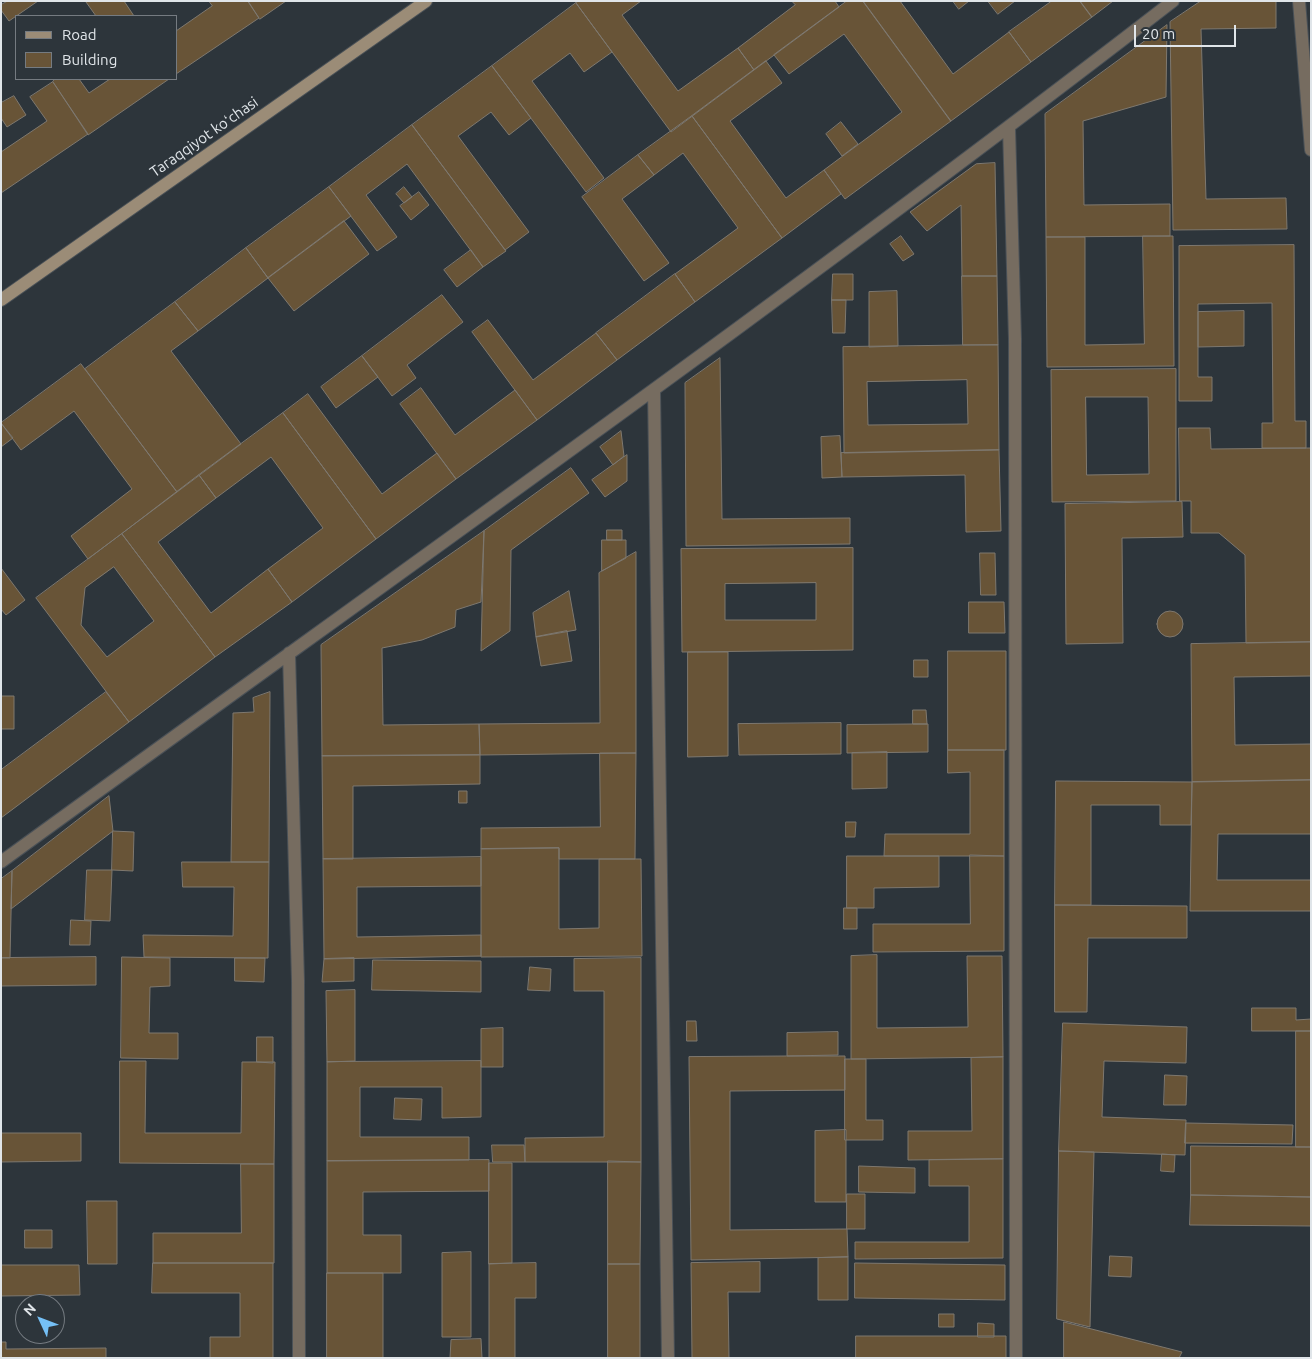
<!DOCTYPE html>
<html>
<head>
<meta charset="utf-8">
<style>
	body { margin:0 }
	#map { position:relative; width:1312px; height:1359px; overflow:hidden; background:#2d353b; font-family:Ubuntu,sans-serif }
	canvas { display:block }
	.frame { position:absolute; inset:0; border:2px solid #e0e5e9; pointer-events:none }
	.legend { position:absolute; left:15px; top:15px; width:162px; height:65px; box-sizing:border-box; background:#2d353b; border:1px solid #757b81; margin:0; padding:6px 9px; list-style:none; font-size:15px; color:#e0e5e9 }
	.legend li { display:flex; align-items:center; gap:10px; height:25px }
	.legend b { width:25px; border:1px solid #757b81 }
	.north { position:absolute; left:15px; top:1294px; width:50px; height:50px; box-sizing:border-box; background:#2d353b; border:1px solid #757b81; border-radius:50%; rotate:313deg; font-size:14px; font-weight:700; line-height:20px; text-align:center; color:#e0e5e9 }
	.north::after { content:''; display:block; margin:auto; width:18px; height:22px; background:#75c0f6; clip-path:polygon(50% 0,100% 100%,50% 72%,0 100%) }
	.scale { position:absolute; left:1134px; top:25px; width:102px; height:22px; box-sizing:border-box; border:2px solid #e0e5e9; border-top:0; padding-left:6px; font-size:15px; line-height:18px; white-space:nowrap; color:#e0e5e9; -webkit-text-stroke:4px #2d353b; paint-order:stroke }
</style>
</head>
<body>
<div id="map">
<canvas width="1312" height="1359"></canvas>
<div class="frame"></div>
<ul class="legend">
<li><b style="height:6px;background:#9b8c77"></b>Road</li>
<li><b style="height:14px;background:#685437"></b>Building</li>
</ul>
<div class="north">N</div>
<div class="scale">20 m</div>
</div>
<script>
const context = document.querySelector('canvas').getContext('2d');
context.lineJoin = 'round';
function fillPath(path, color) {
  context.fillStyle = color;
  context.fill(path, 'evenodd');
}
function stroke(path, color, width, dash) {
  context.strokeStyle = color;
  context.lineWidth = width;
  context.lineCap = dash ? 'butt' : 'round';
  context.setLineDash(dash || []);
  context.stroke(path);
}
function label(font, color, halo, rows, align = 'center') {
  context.font = font + ' Ubuntu,sans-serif';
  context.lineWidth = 4;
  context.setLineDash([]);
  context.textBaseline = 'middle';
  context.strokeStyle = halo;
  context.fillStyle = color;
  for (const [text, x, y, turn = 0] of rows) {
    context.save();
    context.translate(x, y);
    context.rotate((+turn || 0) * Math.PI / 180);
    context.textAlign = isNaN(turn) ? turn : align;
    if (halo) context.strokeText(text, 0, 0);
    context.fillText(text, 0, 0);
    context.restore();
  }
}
const building = new Path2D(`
	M 8,1 L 38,1 L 9,21 L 1,10 L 1,5 Z
	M 124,1 L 134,16 L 96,16 L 86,2 Z
	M 209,1 L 248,1 L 259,18 L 176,74 L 176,31 L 212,6 Z
	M 248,1 L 286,1 L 260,19 Z
	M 579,1 L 641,1 L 622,15 L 678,91 L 738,48 L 754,70 L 671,132 L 576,3 Z
	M 792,1 L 835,1 L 839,7 L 754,70 L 738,48 L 795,5 Z
	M 847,1 L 863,1 L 951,121 L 845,199 L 824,170 L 902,112 L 844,34 L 789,74 L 774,55 Z
	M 863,1 L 900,1 L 953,74 L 1009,32 L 1031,62 L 951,121 Z
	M 953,1 L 969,1 L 959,9 Z
	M 988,1 L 1015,1 L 998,14 Z
	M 1052,1 L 1080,1 L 1092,17 L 1031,62 L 1009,32 Z
	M 1080,1 L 1113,1 L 1092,17 Z
	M 1201,1 L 1276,1 L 1276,28 L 1201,29 L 1206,199 L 1286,198 L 1287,229 L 1173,230 L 1170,22 Z
	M 576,3 L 612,52 L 584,72 L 570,53 L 532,81 L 604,178 L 586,192 L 492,66 Z
	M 1167,25 L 1166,97 L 1083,121 L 1084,205 L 1170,204 L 1170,236 L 1046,237 L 1045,114 Z
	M 766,61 L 782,83 L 730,121 L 786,198 L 824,170 L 841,194 L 782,238 L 692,116 Z
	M 492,66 L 531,118 L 509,135 L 491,112 L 458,136 L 529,232 L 505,250 L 412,125 Z
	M 55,79 L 79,79 L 89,93 L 110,79 L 169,79 L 88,135 L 53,82 Z
	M 53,82 L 88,134 L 1,193 L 1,152 L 47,121 L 30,97 Z
	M 14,96 L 26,115 L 7,127 L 1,118 L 1,103 Z
	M 692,116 L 782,238 L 695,302 L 675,274 L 738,228 L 683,153 L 654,175 L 638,155 Z
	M 841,122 L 858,144 L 842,156 L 826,134 Z
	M 412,125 L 506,251 L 483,267 L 407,164 L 366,195 L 397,237 L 377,251 L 329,187 Z
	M 638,155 L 654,175 L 622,199 L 669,263 L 644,281 L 582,197 Z
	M 995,163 L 997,276 L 962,276 L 961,205 L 927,231 L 910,212 L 976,164 Z
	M 329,187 L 351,216 L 268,278 L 246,248 Z
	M 404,187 L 412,197 L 404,203 L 396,194 Z
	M 419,192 L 429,205 L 411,220 L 400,206 Z
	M 344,221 L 369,254 L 294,311 L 268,278 Z
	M 901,236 L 914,254 L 903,261 L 890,244 Z
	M 1143,236 L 1173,236 L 1174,366 L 1047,367 L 1046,237 L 1085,237 L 1085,345 L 1144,344 Z
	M 1294,245 L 1295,421 L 1306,421 L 1306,448 L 1262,448 L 1262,423 L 1273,423 L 1272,303 L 1198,304 L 1198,377 L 1212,377 L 1212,401 L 1179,401 L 1179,246 Z
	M 246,248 L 268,278 L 198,331 L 175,302 Z
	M 471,250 L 483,267 L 457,287 L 444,270 Z
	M 675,274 L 695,302 L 617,360 L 596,333 Z
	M 833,274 L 853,274 L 853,300 L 832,300 Z
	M 962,276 L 997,276 L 998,345 L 963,345 Z
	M 897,291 L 898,346 L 869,347 L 869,292 Z
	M 442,295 L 463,322 L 407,365 L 416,378 L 392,396 L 362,356 Z
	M 832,300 L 846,300 L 845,333 L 833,333 Z
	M 175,302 L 198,331 L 171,351 L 241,444 L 177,492 L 85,369 Z
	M 1244,311 L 1244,346 L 1198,347 L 1198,312 Z
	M 488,320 L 533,380 L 596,333 L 617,360 L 537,420 L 472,332 Z
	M 998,345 L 999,450 L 844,453 L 843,347 ZM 967,380 L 968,424 L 868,425 L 867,382 Z
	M 362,356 L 378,377 L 336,408 L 321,387 Z
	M 720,358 L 722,519 L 850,518 L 850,544 L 686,546 L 685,383 Z
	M 81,364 L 177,492 L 88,559 L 71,536 L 132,489 L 74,411 L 21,450 L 1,423 Z
	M 1176,369 L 1176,501 L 1052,502 L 1051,370 ZM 1086,397 L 1148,397 L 1149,474 L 1087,475 Z
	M 421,388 L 455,435 L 515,390 L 537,420 L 456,479 L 400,404 Z
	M 308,394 L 382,494 L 437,453 L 456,479 L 376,539 L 283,413 Z
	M 283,413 L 376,539 L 292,602 L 268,569 L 323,528 L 271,457 L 216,498 L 199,475 Z
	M 1,423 L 13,438 L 1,447 Z
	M 1179,428 L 1210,428 L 1211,449 L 1311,448 L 1311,642 L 1246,643 L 1245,555 L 1219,533 L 1191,533 L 1191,501 L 1180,501 Z
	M 621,431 L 624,456 L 613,465 L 600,447 Z
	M 840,436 L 842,477 L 822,478 L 821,437 Z
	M 999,450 L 1001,531 L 966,532 L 965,475 L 842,477 L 841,453 Z
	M 627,455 L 627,481 L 605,497 L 592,480 Z
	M 571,468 L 589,493 L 511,550 L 510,631 L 481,651 L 484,531 Z
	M 199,475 L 216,498 L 158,542 L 211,613 L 268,569 L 292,602 L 215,657 L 122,534 Z
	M 1182,502 L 1183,537 L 1122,538 L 1123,643 L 1066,644 L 1065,504 Z
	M 607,530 L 622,530 L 622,540 L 607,540 Z
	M 484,531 L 481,602 L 456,610 L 455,627 L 422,640 L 382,648 L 383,725 L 479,724 L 480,755 L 322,756 L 321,645 Z
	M 122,534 L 215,657 L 129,722 L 36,598 ZM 114,567 L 154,621 L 107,657 L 81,625 L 85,588 Z
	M 602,540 L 626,540 L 626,558 L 602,571 Z
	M 853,548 L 853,650 L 682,652 L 681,549 ZM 816,583 L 816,620 L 725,620 L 725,584 Z
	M 636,552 L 636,753 L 480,755 L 479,724 L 600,723 L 599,573 Z
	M 980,553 L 995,553 L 996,595 L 981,595 Z
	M 1,568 L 25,600 L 6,615 L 1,609 Z
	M 569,591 L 576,630 L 536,637 L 533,613 Z
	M 969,602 L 1004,602 L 1005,633 L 969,633 Z
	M1157 624a13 13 0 1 1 26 0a13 13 0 1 1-26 0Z
	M 567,631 L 572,661 L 541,666 L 536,637 Z
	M 1311,642 L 1311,676 L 1234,677 L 1235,745 L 1311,744 L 1311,780 L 1192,782 L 1191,644 Z
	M 948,651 L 1006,651 L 1006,750 L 948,750 Z
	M 688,652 L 728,652 L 728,756 L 688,757 Z
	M 914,660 L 928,660 L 928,677 L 914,677 Z
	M 106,692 L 129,722 L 1,818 L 1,770 Z
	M 270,692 L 269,862 L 231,862 L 233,713 L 254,712 L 253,698 Z
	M 1,696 L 14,696 L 14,729 L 1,729 Z
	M 913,710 L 926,710 L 927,724 L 913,724 Z
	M 841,723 L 841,754 L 739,755 L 738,724 Z
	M 913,724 L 928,724 L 928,752 L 847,753 L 847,725 Z
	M 948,750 L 1004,750 L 1004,856 L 884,856 L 885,834 L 970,834 L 970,772 L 948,773 Z
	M 887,752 L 887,788 L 852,789 L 852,753 Z
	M 600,753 L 636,753 L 635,859 L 559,859 L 559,848 L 481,849 L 481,828 L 600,827 Z
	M 480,755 L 480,784 L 353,786 L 353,859 L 323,859 L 322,756 Z
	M 1311,780 L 1311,834 L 1218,834 L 1217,880 L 1311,880 L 1311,911 L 1190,911 L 1192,782 Z
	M 1056,781 L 1192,782 L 1191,825 L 1160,825 L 1160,805 L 1091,805 L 1091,905 L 1055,905 Z
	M 459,791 L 467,791 L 467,803 L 459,803 Z
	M 109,796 L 113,831 L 11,909 L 12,871 Z
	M 846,822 L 856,822 L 855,837 L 846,837 Z
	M 113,831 L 134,832 L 133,871 L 112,870 Z
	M 559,848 L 559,929 L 599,928 L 599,859 L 641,859 L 642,956 L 481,957 L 481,849 Z
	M 970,855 L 1004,856 L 1004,951 L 873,952 L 873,924 L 970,924 Z
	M 847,856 L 939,856 L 939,887 L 874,888 L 874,908 L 847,908 Z
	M 481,857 L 481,886 L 357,887 L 357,937 L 481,935 L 481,956 L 324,959 L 323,859 Z
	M 182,862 L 269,862 L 268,958 L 144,957 L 143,935 L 233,936 L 234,887 L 183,887 Z
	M 87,870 L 112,870 L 110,921 L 85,920 Z
	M 12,871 L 10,958 L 1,958 L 1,879 Z
	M 1055,905 L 1187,906 L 1187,938 L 1088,938 L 1087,1012 L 1055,1012 Z
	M 844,908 L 857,908 L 857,929 L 844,929 Z
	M 71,920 L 91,921 L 90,945 L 70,945 Z
	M 877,955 L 877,1028 L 968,1027 L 967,956 L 1002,956 L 1003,1057 L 851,1059 L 851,956 Z
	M 96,957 L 96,985 L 1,986 L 1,958 Z
	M 122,957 L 170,958 L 170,986 L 150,987 L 149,1033 L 178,1033 L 178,1059 L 121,1058 Z
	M 235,958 L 265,958 L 264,982 L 235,981 Z
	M 354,958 L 354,981 L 322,982 L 324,959 Z
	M 641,958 L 641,1162 L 525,1162 L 525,1138 L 604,1137 L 604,991 L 574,991 L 574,959 Z
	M 373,960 L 481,961 L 481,992 L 372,990 Z
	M 530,967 L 551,969 L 550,991 L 528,990 Z
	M 355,990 L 355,1061 L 327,1062 L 326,991 Z
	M 1252,1008 L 1296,1008 L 1296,1020 L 1311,1019 L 1311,1031 L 1252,1031 Z
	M 687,1021 L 696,1021 L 697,1041 L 687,1041 Z
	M 1063,1023 L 1187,1027 L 1186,1063 L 1104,1061 L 1102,1117 L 1186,1120 L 1185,1155 L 1059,1151 Z
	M 503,1028 L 503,1067 L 481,1067 L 481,1029 Z
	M 1296,1031 L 1311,1031 L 1311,1147 L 1296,1147 Z
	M 838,1032 L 838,1055 L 787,1056 L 787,1033 Z
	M 257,1037 L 273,1037 L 273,1063 L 257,1062 Z
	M 787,1056 L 845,1056 L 845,1090 L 730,1091 L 730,1230 L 847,1229 L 848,1257 L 691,1260 L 689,1057 Z
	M 1003,1057 L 1003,1159 L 908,1160 L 908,1131 L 972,1131 L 971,1058 Z
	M 845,1059 L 866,1059 L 866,1120 L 883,1120 L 883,1140 L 845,1140 Z
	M 120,1061 L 146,1061 L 145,1133 L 241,1133 L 242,1062 L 275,1062 L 274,1164 L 120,1163 Z
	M 481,1061 L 481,1117 L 442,1118 L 442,1087 L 360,1087 L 360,1137 L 469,1137 L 469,1160 L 327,1161 L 327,1062 Z
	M 1165,1075 L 1187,1076 L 1186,1105 L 1164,1105 Z
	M 395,1098 L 422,1099 L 421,1120 L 394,1119 Z
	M 1186,1123 L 1293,1125 L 1292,1144 L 1185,1143 Z
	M 846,1130 L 846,1202 L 815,1202 L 815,1131 Z
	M 1,1133 L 81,1133 L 81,1161 L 1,1162 Z
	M 492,1145 L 524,1145 L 525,1162 L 493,1162 Z
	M 1191,1146 L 1311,1147 L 1311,1197 L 1191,1195 Z
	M 1059,1151 L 1094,1152 L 1090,1327 L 1057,1319 Z
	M 1162,1154 L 1175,1155 L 1174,1172 L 1161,1171 Z
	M 1003,1159 L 1003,1258 L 855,1259 L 855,1242 L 969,1242 L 969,1186 L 929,1186 L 929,1160 Z
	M 489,1160 L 489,1191 L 363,1192 L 363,1235 L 401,1235 L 401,1273 L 327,1273 L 327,1161 Z
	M 608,1161 L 641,1162 L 640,1264 L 608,1264 Z
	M 489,1163 L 512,1163 L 512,1263 L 489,1264 Z
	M 241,1164 L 274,1164 L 274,1263 L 153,1263 L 153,1233 L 241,1233 Z
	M 859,1166 L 915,1168 L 915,1193 L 859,1192 Z
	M 847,1194 L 865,1194 L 865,1229 L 847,1229 Z
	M 1191,1195 L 1311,1197 L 1311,1226 L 1190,1225 Z
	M 87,1201 L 117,1201 L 117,1264 L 88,1264 Z
	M 25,1230 L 52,1230 L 52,1248 L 25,1248 Z
	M 471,1252 L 471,1337 L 442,1337 L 442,1253 Z
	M 1110,1256 L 1132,1257 L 1131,1277 L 1109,1276 Z
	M 848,1257 L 848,1300 L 818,1300 L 818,1258 Z
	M 760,1262 L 760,1292 L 728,1292 L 729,1358 L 692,1358 L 691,1263 Z
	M 153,1263 L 273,1263 L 273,1358 L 210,1358 L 210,1337 L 240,1337 L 240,1293 L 152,1293 Z
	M 536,1263 L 536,1298 L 515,1298 L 515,1358 L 489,1358 L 489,1264 Z
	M 855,1263 L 1005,1265 L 1005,1300 L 855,1298 Z
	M 608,1264 L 640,1264 L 640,1358 L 608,1358 Z
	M 1,1265 L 79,1265 L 80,1295 L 1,1296 Z
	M 327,1273 L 383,1273 L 383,1358 L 327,1358 Z
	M 939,1314 L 954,1314 L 954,1327 L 939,1327 Z
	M 1064,1322 L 1182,1352 L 1179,1358 L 1064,1358 Z
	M 978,1323 L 994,1324 L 994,1337 L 978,1337 Z
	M 856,1336 L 1006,1336 L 1006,1358 L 856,1358 Z
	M 481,1339 L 482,1358 L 450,1358 L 451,1340 Z
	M 1,1342 L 6,1342 L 6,1349 L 106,1348 L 106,1358 L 1,1358 Z`);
fillPath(building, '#685437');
stroke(building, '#7e786f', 1);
const street = new Path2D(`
	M 1299,1 L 1311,150
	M 1009,128 L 1015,339 L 1016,1358
	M 654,390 L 668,1358
	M 289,653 L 298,981 L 299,1358
	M 1,862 C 393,577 789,298 1173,1`);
const secondary = new Path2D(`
	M 1,300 L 426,1`);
stroke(street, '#4a5157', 14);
stroke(secondary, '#4a5157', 14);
stroke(street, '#766c60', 12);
stroke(secondary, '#9b8c77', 12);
label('15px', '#e0e5e9', '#2d353b', [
	["Taraqqiyot koʻchasi",204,137,-35]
]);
</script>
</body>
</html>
